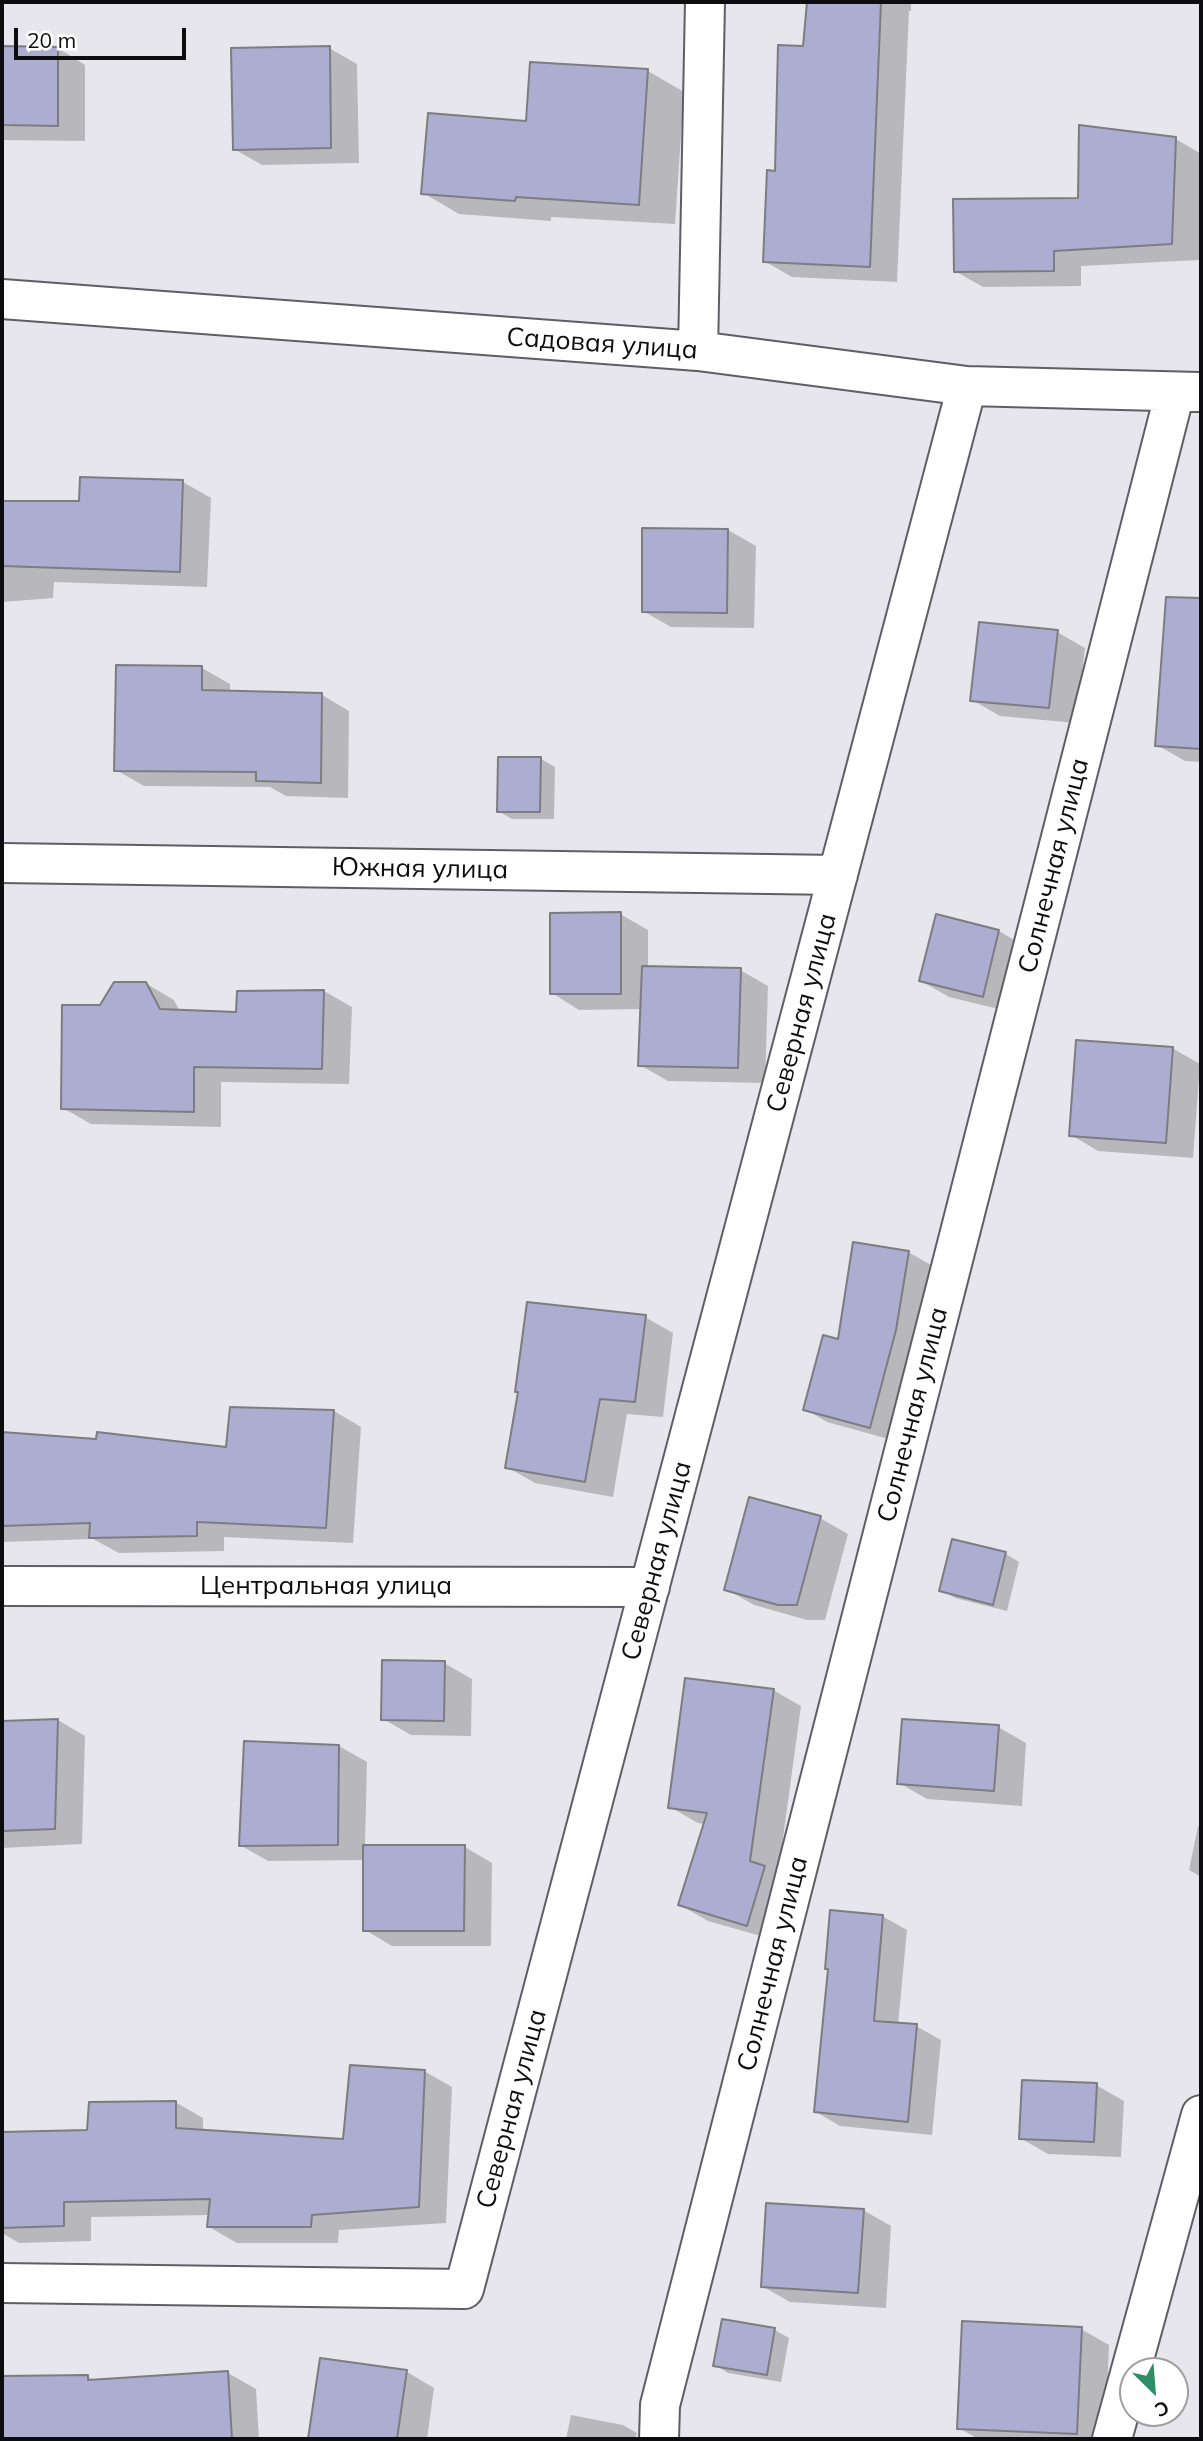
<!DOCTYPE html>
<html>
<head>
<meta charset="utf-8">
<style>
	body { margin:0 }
	#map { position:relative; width:1203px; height:2441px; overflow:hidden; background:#e6e6ec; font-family:Mulish,sans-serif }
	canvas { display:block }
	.frame { position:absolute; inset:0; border:4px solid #0d0d0f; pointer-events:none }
	.north { position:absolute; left:1119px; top:2357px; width:70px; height:70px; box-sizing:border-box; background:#fff; border:2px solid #9e9e9f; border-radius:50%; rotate:155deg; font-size:19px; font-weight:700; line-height:28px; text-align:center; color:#0d0d0f }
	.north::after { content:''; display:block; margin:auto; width:24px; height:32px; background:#2f8e66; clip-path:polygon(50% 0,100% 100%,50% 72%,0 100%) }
	.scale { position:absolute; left:14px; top:28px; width:172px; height:32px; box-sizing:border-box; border:4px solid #0d0d0f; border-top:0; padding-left:9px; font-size:21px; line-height:24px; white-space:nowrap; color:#0d0d0f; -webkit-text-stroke:5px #fff; paint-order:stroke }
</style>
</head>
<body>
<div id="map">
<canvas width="1203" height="2441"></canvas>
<div class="frame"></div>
<div class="north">С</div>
<div class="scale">20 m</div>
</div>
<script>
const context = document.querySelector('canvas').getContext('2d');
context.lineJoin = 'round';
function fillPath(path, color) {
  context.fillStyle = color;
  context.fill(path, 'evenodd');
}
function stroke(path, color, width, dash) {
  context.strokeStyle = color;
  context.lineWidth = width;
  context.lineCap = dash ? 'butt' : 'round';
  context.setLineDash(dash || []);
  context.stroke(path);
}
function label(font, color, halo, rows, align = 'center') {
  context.font = font + ' Mulish,sans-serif';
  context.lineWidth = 5;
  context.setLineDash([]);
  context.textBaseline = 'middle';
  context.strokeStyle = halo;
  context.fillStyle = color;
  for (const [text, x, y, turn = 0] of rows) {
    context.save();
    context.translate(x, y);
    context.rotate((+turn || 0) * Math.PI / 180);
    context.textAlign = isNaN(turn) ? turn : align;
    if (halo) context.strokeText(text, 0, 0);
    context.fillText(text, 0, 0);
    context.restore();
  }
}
fillPath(new Path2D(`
	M 809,2 L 911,2 L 911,11 L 909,11 L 897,282 L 792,277 L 764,261 L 776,172 L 805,48 Z
	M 2,48 L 58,48 L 85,65 L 85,141 L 2,140 Z
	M 329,48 L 357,64 L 359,163 L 262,165 L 234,149 Z
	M 648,71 L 684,92 L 675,224 L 551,217 L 551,221 L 459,214 L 423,193 L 528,123 Z
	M 1176,139 L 1201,154 L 1199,260 L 1081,266 L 1081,286 L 983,287 L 955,271 L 1080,200 Z
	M 183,482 L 211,498 L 207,587 L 54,582 L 53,598 L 2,602 L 2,503 L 81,502 Z
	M 728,530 L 756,546 L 754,628 L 671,627 L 643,611 Z
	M 1057,632 L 1085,648 L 1076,723 L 1000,716 L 972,700 Z
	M 202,668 L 230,684 L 230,693 L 322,695 L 349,711 L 348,798 L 286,796 L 270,787 L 144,786 L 116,770 Z
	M 1162,676 L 1201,679 L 1201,762 L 1185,761 L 1157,745 Z
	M 541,759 L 555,767 L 554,819 L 512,819 L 498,811 Z
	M 620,914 L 648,930 L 648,968 L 740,970 L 768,986 L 765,1083 L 668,1081 L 640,1065 L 642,1009 L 579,1010 L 552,993 Z
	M 999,931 L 1026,947 L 1011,1012 L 949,997 L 921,981 Z
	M 145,983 L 174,1000 L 180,1012 L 238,1013 L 324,991 L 352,1007 L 349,1084 L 221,1082 L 221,1127 L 91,1124 L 63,1108 L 101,1007 Z
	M 1172,1048 L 1200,1064 L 1193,1158 L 1098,1151 L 1071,1135 Z
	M 908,1252 L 931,1265 L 918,1343 L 892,1440 L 827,1422 L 805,1409 L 839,1342 Z
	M 645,1317 L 673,1333 L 663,1417 L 627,1414 L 613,1497 L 535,1483 L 507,1467 Z
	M 334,1411 L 361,1427 L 353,1543 L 224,1537 L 224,1551 L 119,1553 L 93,1539 L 2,1542 L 2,1434 L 228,1449 Z
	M 820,1518 L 848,1534 L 825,1620 L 807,1620 L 754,1605 L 726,1589 Z
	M 1006,1554 L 1019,1562 L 1007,1611 L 955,1598 L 941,1590 Z
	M 444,1663 L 472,1679 L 471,1736 L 411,1735 L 383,1719 Z
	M 773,1690 L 801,1706 L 778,1875 L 775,1940 L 708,1921 L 680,1905 L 705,1824 L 698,1823 L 670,1807 Z
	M 58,1720 L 85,1736 L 82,1844 L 2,1848 L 2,1723 Z
	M 998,1727 L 1026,1743 L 1022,1806 L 927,1799 L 899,1783 Z
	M 339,1746 L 367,1762 L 365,1846 L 465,1847 L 492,1863 L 491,1946 L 392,1946 L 365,1930 L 365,1860 L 268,1861 L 240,1845 Z
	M 1198,1826 L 1201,1826 L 1201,1877 L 1189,1870 Z
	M 882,1916 L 907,1930 L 898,2025 L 916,2026 L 941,2040 L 932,2135 L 840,2126 L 816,2112 Z
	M 424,2071 L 452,2087 L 446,2223 L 339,2230 L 338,2243 L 237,2243 L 209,2227 L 210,2215 L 91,2217 L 91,2241 L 19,2243 L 2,2233 L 2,2133 L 89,2132 L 175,2102 L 203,2118 L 203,2132 L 345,2141 Z
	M 1096,2085 L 1124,2101 L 1121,2157 L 1048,2154 L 1020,2138 Z
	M 863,2210 L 891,2226 L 886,2308 L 790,2302 L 762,2286 Z
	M 723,2321 L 775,2330 L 789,2338 L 781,2382 L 728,2373 L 715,2365 Z
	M 1081,2329 L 1109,2345 L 1105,2439 L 978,2439 L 959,2428 Z
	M 407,2372 L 434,2388 L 427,2439 L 310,2438 Z
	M 228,2373 L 256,2389 L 259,2439 L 2,2439 L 2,2378 L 88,2377 L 95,2381 Z
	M 571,2415 L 623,2425 L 637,2433 L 635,2439 L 566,2439 Z`), '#0003');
const building = new Path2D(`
	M 807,2 L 881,2 L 870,267 L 763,262 L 767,170 L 775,171 L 778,45 L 803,46 Z
	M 2,46 L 58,47 L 58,126 L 2,125 Z
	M 330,46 L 331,148 L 233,150 L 231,48 Z
	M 530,62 L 648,69 L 639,205 L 516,197 L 515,201 L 421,194 L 428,113 L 526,121 Z
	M 1079,125 L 1176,137 L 1172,244 L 1054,251 L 1054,271 L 954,272 L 953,199 L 1078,198 Z
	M 80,477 L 183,480 L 180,572 L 2,566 L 2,501 L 79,501 Z
	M 642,528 L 728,529 L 727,613 L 642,612 Z
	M 1166,597 L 1201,598 L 1201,749 L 1155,746 Z
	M 979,622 L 1058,630 L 1049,708 L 970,701 Z
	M 116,665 L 202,666 L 202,690 L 322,693 L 321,783 L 256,781 L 256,772 L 114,771 Z
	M 498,757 L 541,757 L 540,812 L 497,812 Z
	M 621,912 L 621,994 L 550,994 L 550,913 Z
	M 936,914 L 999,930 L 983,997 L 919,981 Z
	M 642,966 L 741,968 L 738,1068 L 638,1066 Z
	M 114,982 L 146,982 L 160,1009 L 236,1012 L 237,991 L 324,990 L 322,1069 L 194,1067 L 194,1112 L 61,1109 L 62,1005 L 100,1005 Z
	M 1076,1040 L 1173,1047 L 1166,1143 L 1069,1136 Z
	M 853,1242 L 909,1251 L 896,1330 L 870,1428 L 803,1410 L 823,1335 L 838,1339 Z
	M 527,1302 L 646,1315 L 635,1402 L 600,1399 L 585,1482 L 505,1468 L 518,1392 L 515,1392 Z
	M 230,1407 L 334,1410 L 326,1528 L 197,1522 L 197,1536 L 89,1538 L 90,1523 L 2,1526 L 2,1432 L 96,1439 L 97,1432 L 226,1447 Z
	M 749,1497 L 821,1516 L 797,1605 L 778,1605 L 724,1590 Z
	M 952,1539 L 1006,1552 L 993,1605 L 939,1591 Z
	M 382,1660 L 445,1661 L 444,1721 L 381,1720 Z
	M 685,1678 L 774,1689 L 750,1861 L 765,1866 L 747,1926 L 678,1905 L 707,1813 L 668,1808 Z
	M 58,1719 L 55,1829 L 2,1831 L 2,1721 Z
	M 902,1719 L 999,1725 L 994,1791 L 897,1784 Z
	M 244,1741 L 339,1745 L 338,1845 L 239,1846 Z
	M 363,1845 L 465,1845 L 464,1931 L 363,1931 Z
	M 830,1910 L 883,1915 L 874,2021 L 917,2024 L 908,2122 L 814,2112 L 828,1969 L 825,1969 Z
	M 350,2065 L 425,2070 L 419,2207 L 312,2215 L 311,2227 L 207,2227 L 210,2199 L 64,2202 L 64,2226 L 2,2228 L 2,2132 L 87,2130 L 89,2102 L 176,2101 L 176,2128 L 343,2139 Z
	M 1022,2080 L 1097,2083 L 1094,2142 L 1019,2139 Z
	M 766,2203 L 864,2209 L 858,2293 L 761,2287 Z
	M 722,2319 L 775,2328 L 767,2375 L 713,2366 Z
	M 962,2321 L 1082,2327 L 1077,2434 L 957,2429 Z
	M 320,2358 L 407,2370 L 397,2439 L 308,2439 Z
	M 228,2371 L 232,2439 L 2,2439 L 2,2376 L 88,2375 L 88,2380 Z`);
fillPath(building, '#acadd0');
stroke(building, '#7c7c81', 2);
const minor = new Path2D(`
	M 2,299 L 698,351 L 967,386 L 1199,392
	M 698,351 L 705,2
	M 2,863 L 838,875
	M 2,1586 L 650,1587
	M 2,2283 L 464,2289 L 967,386
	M 659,2439 L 660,2405 L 1175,392
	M 1112,2439 L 1201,2115`);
stroke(minor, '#5e5f64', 42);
stroke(minor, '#fff', 38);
label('26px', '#0d0d0f', '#fff', [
	["Садовая улица",602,344,4],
	["Солнечная улица",1054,866,-76],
	["Южная улица",420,869,1],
	["Северная улица",802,1013,-75],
	["Солнечная улица",913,1415,-76],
	["Северная улица",657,1561,-75],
	["Центральная улица",326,1586],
	["Солнечная улица",773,1964,-76],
	["Северная улица",512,2109,-75]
]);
</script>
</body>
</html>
